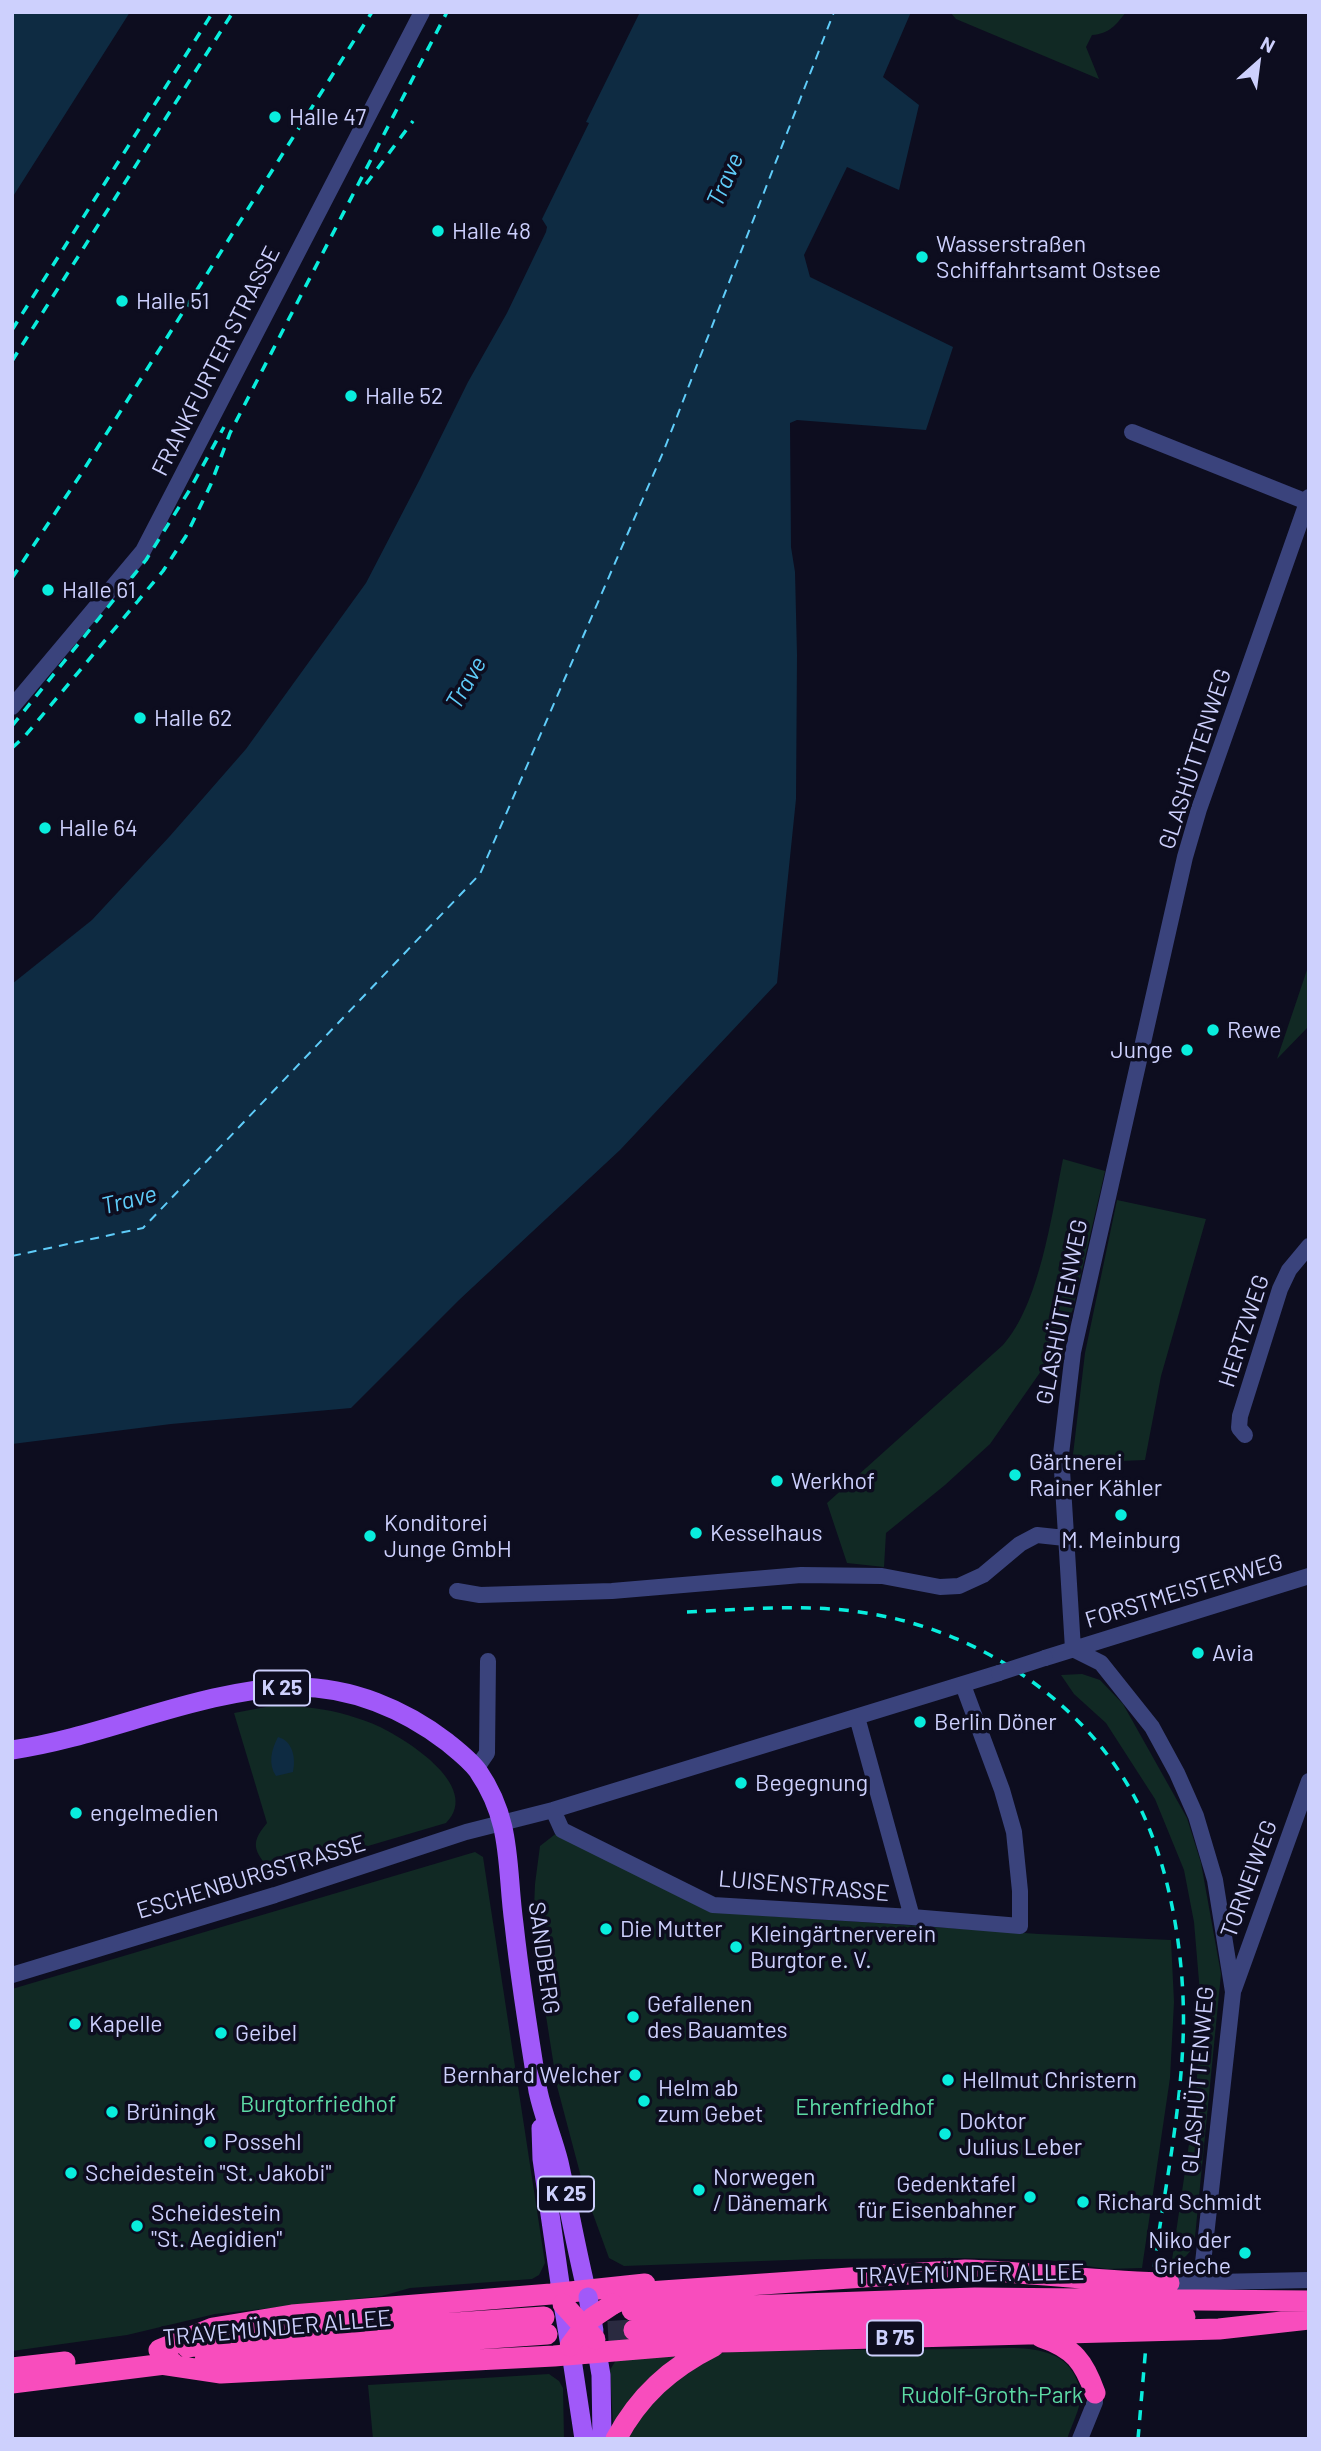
<!DOCTYPE html>
<html>
<head>
<meta charset="utf-8">
<style>
	body { margin:0 }
	#map { position:relative; width:1321px; height:2451px; overflow:hidden; background:#0d0d1f; font-family:Barlow,sans-serif }
	canvas { display:block }
	.frame { position:absolute; inset:0; border:14px solid #cdd0fd; pointer-events:none }
	.north { position:absolute; left:1223px; top:28px; width:70px; height:70px; -webkit-text-stroke:5px #0d0d1f; paint-order:stroke; rotate:28deg; font-size:19px; font-weight:700; line-height:28px; text-align:center; color:#cdd0fd }
	.north::after { content:''; display:block; margin:auto; width:24px; height:32px; background:#cdd0fd; clip-path:polygon(50% 0,100% 100%,50% 72%,0 100%) }
</style>
</head>
<body>
<div id="map">
<canvas width="1321" height="2451"></canvas>
<div class="frame"></div>
<div class="north">N</div>
</div>
<script>
const context = document.querySelector('canvas').getContext('2d');
context.lineJoin = 'round';
function fillPath(path, color) {
  context.fillStyle = color;
  context.fill(path, 'evenodd');
}
function stroke(path, color, width, dash) {
  context.strokeStyle = color;
  context.lineWidth = width;
  context.lineCap = dash ? 'butt' : 'round';
  context.setLineDash(dash || []);
  context.stroke(path);
}
function label(font, color, halo, rows, align = 'center') {
  context.font = font + ' Barlow,sans-serif';
  context.lineWidth = 7;
  context.setLineDash([]);
  context.textBaseline = 'middle';
  context.strokeStyle = halo;
  context.fillStyle = color;
  for (const [text, x, y, turn = 0] of rows) {
    context.save();
    context.translate(x, y);
    context.rotate((+turn || 0) * Math.PI / 180);
    context.textAlign = isNaN(turn) ? turn : align;
    if (halo) context.strokeText(text, 0, 0);
    context.fillText(text, 0, 0);
    context.restore();
  }
}
fillPath(new Path2D(`
	M 950,12 L 1126,12 C 1116,25 1109,34 1092,35 L 1086,47 L 1099,79 L 956,19 Z
	M 1309,964 L 1309,1026 L 1277,1059 Z
	M 1063,1159 L 1105,1171 L 1073,1309 L 1060,1340 L 1039,1374 L 990,1444 L 945,1485 L 886,1533 L 884,1567 L 847,1563 L 827,1503 L 1003,1345 C 1040,1304 1052,1213 1063,1159 Z
	M 1117,1200 L 1206,1219 L 1161,1376 L 1145,1460 L 1072,1463 L 1085,1353 Z
	M 1082,1674 L 1100,1680 L 1123,1704 L 1187,1818 L 1201,1863 L 1221,1974 L 1194,2247 L 1186,2256 L 1171,2267 L 1196,2096 L 1201,2005 L 1194,1922 L 1184,1870 L 1155,1799 L 1106,1723 L 1074,1694 L 1061,1675 Z
	M 271,1706 C 295,1706 317,1707 340,1713 C 351,1716 361,1719 371,1723 C 401,1735 484,1786 446,1823 L 273,1874 C 257,1853 247,1846 267,1823 L 234,1713 Z
	M 558,1832 L 711,1912 L 1039,1934 L 1171,1940 L 1174,2002 L 1170,2078 L 1142,2268 L 1107,2269 L 1048,2260 L 962,2258 L 817,2259 L 624,2266 L 609,2258 L 585,2192 L 557,2086 L 533,1933 L 535,1884 L 540,1846 Z
	M 475,1852 L 483,1857 L 545,2263 L 539,2275 L 532,2279 L 410,2288 L 382,2296 L 215,2314 L 127,2335 L 12,2351 L 12,1989 Z
	M 971,2349 C 1004,2349 1058,2340 1075,2376 C 1079,2385 1082,2393 1080,2403 C 1077,2415 1071,2427 1067,2439 L 623,2439 L 655,2393 L 718,2354 L 736,2351 Z
	M 692,2351 L 613,2424 L 610,2370 L 616,2360 Z
	M 549,2374 L 559,2381 L 563,2388 L 564,2439 L 373,2439 L 368,2385 Z`), '#112924');
fillPath(new Path2D(`
	M 12,12 L 130,12 L 12,198 Z
	M 640,12 L 911,12 L 883,77 L 919,105 L 899,190 L 847,167 L 804,255 L 810,277 L 953,347 L 926,430 L 797,420 L 790,423 L 791,547 L 795,572 L 797,655 L 796,799 L 777,983 L 620,1150 L 459,1300 L 351,1408 L 171,1424 L 12,1444 L 12,984 L 92,920 L 170,836 L 246,749 L 366,583 L 420,479 L 468,382 L 507,313 L 546,232 L 547,227 L 542,219 L 589,123 L 586,122 Z
	M 278,1737 C 293,1741 296,1758 293,1772 L 276,1776 C 268,1764 271,1750 278,1737 Z`), '#0e2b42');
stroke(new Path2D(`
	M 12,1256 L 143,1228 L 480,874 L 664,450 L 834,12`), '#5fccf9', 2, [9, 7]);
stroke(new Path2D(`
	M 577,2333 L 634,2330`), '#2a2a40', 21, [21, 10]);
stroke(new Path2D(`
	M 1132,432 L 1307,502
	M 12,707 L 143,551 L 422,12
	M 1245,1435 L 1239,1428 L 1240,1416 L 1280,1289 L 1289,1270 L 1309,1246
	M 457,1591 L 480,1595 L 612,1591 L 801,1575 L 882,1576 L 940,1587 L 959,1586 L 983,1575 L 1020,1544 L 1037,1535 L 1065,1538
	M 1073,1649 L 1061,1454 L 1073,1352 L 1185,857 L 1199,809 L 1309,497
	M 1073,1649 L 1101,1663 L 1152,1727 L 1177,1773 L 1196,1816 L 1215,1880 L 1233,1992 L 1201,2281
	M 1045,1658 L 1309,1576
	M 857,1717 L 912,1917
	M 476,1769 L 487,1753 L 488,1661
	M 553,1810 L 562,1830 L 713,1905 L 912,1917 L 1020,1926 L 1020,1891 L 1014,1832 L 1002,1790 L 963,1685
	M 12,1975 L 275,1895 L 466,1832 L 553,1810 L 999,1673
	M 1234,1989 L 1309,1781
	M 1169,2283 L 1309,2280
	M 1080,2439 L 1095,2402 L 1095,2393`), '#3a437c', 16);
stroke(new Path2D(`
	M 12,1750 C 108,1736 199,1689 296,1687 C 351,1687 404,1709 447,1742 C 458,1751 470,1760 478,1771 C 513,1822 506,1866 514,1924 C 520,1979 529,2036 538,2091 C 543,2115 553,2138 559,2162 C 569,2207 577,2253 588,2297
	M 541,2128 L 542,2159 L 563,2304
	M 595,2340 L 601,2375 L 602,2439
	M 570,2346 L 584,2439`), '#a159f9', 19);
stroke(new Path2D(`
	M 613,2304 L 633,2295 L 648,2292 L 965,2270 C 1033,2272 1101,2282 1169,2283
	M 632,2310 L 975,2298 L 1309,2301
	M 634,2330 C 818,2318 1001,2315 1185,2317
	M 1041,2337 C 1074,2348 1084,2362 1095,2393
	M 187,2347 L 263,2336 L 544,2317
	M 159,2350 L 213,2328 L 292,2315 L 551,2294 L 645,2284
	M 205,2360 L 361,2347 L 547,2334
	M 161,2364 L 221,2373 L 554,2356 L 722,2342 L 1219,2329 L 1309,2319
	M 12,2368 L 65,2362
	M 12,2383 L 173,2363
	M 616,2439 C 639,2396 670,2368 714,2346`), '#f84dbd', 21);
stroke(new Path2D(`
	M 366,184 L 413,121
	M 12,330 L 213,12
	M 12,361 L 233,12
	M 12,578 L 81,474 L 372,12
	M 12,726 L 146,560 L 189,491 L 224,427
	M 12,748 L 25,736 L 163,571 L 186,536 L 211,484 L 230,433 L 447,12
	M 687,1612 C 748,1609 811,1603 872,1614 C 992,1634 1107,1717 1151,1833 C 1175,1894 1186,1975 1183,2041 C 1180,2117 1164,2192 1154,2267
	M 1138,2439 L 1146,2345`), '#09eddd', 3.5, [10, 9]);
stroke(new Path2D(`
	M 999,1673 L 1045,1658`), '#3a437c', 16);
stroke(new Path2D(`
	M 588,2297 L 594,2331
	M 563,2304 L 570,2346`), '#a159f9', 19);
stroke(new Path2D(`
	M 563,2304 L 595,2339
	M 592,2318 L 613,2304
	M 570,2346 L 584,2327`), '#f84dbd', 21);
for (const [x, y, r, color] of [
	[275,117,7,"#09eddd"],
	[438,231,7,"#09eddd"],
	[922,257,7,"#09eddd"],
	[122,301,7,"#09eddd"],
	[351,396,7,"#09eddd"],
	[48,590,7,"#09eddd"],
	[140,718,7,"#09eddd"],
	[45,828,7,"#09eddd"],
	[1213,1030,7,"#09eddd"],
	[1187,1050,7,"#09eddd"],
	[1015,1475,7,"#09eddd"],
	[777,1481,7,"#09eddd"],
	[1121,1515,7,"#09eddd"],
	[696,1533,7,"#09eddd"],
	[370,1536,7,"#09eddd"],
	[1198,1653,7,"#09eddd"],
	[920,1722,7,"#09eddd"],
	[741,1783,7,"#09eddd"],
	[76,1813,7,"#09eddd"],
	[606,1929,7,"#09eddd"],
	[736,1947,7,"#09eddd"],
	[633,2017,7,"#09eddd"],
	[75,2024,7,"#09eddd"],
	[221,2033,7,"#09eddd"],
	[635,2075,7,"#09eddd"],
	[948,2080,7,"#09eddd"],
	[644,2101,7,"#09eddd"],
	[112,2112,7,"#09eddd"],
	[945,2134,7,"#09eddd"],
	[210,2142,7,"#09eddd"],
	[71,2173,7,"#09eddd"],
	[699,2190,7,"#09eddd"],
	[1030,2197,7,"#09eddd"],
	[1083,2202,7,"#09eddd"],
	[137,2226,7,"#09eddd"],
	[1245,2253,7,"#09eddd"]
]) {
  const dot = new Path2D();
  dot.arc(x, y, r, 0, 2 * Math.PI);
  context.fillStyle = color;
  context.fill(dot);
  stroke(dot, '#0d0d1f', 2.5);
}
for (const [x, y, w] of [
	[282,1688,56],
	[566,2194,56],
	[895,2338,56]
]) {
  const box = new Path2D();
  box.roundRect(x - w / 2, y - 17.5, w, 35, 5);
  context.fillStyle = '#0d0d1f';
  context.fill(box);
  stroke(box, '#cdd0fd', 2);
}
label('bold 21px', '#cdd0fd', null, [
	["K 25",282,1688],
	["K 25",566,2194],
	["B 75",895,2338]
]);
label('23px', '#cdd0fd', '#0d0d1f', [
	["Halle 47",289,117],
	["Halle 48",452,231],
	["Wasserstraßen",936,244],
	["Schiffahrtsamt Ostsee",936,270],
	["Halle 51",136,301],
	["Halle 52",365,396],
	["Halle 61",62,590],
	["Halle 62",154,718],
	["Halle 64",59,828],
	["Rewe",1227,1030],
	["Junge",1173,1050,"right"],
	["Gärtnerei",1029,1462],
	["Rainer Kähler",1029,1488],
	["Werkhof",791,1481],
	["Konditorei",384,1523],
	["Junge GmbH",384,1549],
	["Kesselhaus",710,1533],
	["M. Meinburg",1121,1540,"center"],
	["Avia",1212,1653],
	["Berlin Döner",934,1722],
	["Begegnung",755,1783],
	["engelmedien",90,1813],
	["Die Mutter",620,1929],
	["Kleingärtnerverein",750,1934],
	["Burgtor e. V.",750,1960],
	["Gefallenen",647,2004],
	["des Bauamtes",647,2030],
	["Kapelle",89,2024],
	["Geibel",235,2033],
	["Bernhard Welcher",621,2075,"right"],
	["Hellmut Christern",962,2080],
	["Helm ab",658,2088],
	["zum Gebet",658,2114],
	["Brüningk",126,2112],
	["Doktor",959,2121],
	["Julius Leber",959,2147],
	["Possehl",224,2142],
	["Scheidestein \"St. Jakobi\"",85,2173],
	["Norwegen",713,2177],
	["/ Dänemark",713,2203],
	["Gedenktafel",1016,2184,"right"],
	["für Eisenbahner",1016,2210,"right"],
	["Richard Schmidt",1097,2202],
	["Scheidestein",151,2213],
	["\"St. Aegidien\"",151,2239],
	["Niko der",1231,2240,"right"],
	["Grieche",1231,2266,"right"]
], 'left');
label('23px', '#cdd0fd', '#0d0d1f', [
	["FRANKFURTER STRASSE",216,361,-63],
	["GLASHÜTTENWEG",1195,759,-72],
	["GLASHÜTTENWEG",1062,1312,-79],
	["HERTZWEG",1244,1331,-72],
	["FORSTMEISTERWEG",1184,1591,-17],
	["ESCHENBURGSTRASSE",251,1877,-17],
	["TORNEIWEG",1249,1879,-70],
	["LUISENSTRASSE",804,1886,5],
	["SANDBERG",544,1958,82],
	["GLASHÜTTENWEG",1198,2080,-85],
	["TRAVEMÜNDER ALLEE",970,2274,-1],
	["TRAVEMÜNDER ALLEE",277,2328,-5]
]);
label('23px', '#5ddaa5', '#0d0d1f', [
	["Burgtorfriedhof",318,2104],
	["Ehrenfriedhof",865,2107],
	["Rudolf-Groth-Park",992,2395]
]);
label('italic 24px', '#5fccf9', '#0d0d1f', [
	["Trave",725,180,-66],
	["Trave",466,683,-60],
	["Trave",129,1200,-14]
]);
</script>
</body>
</html>
